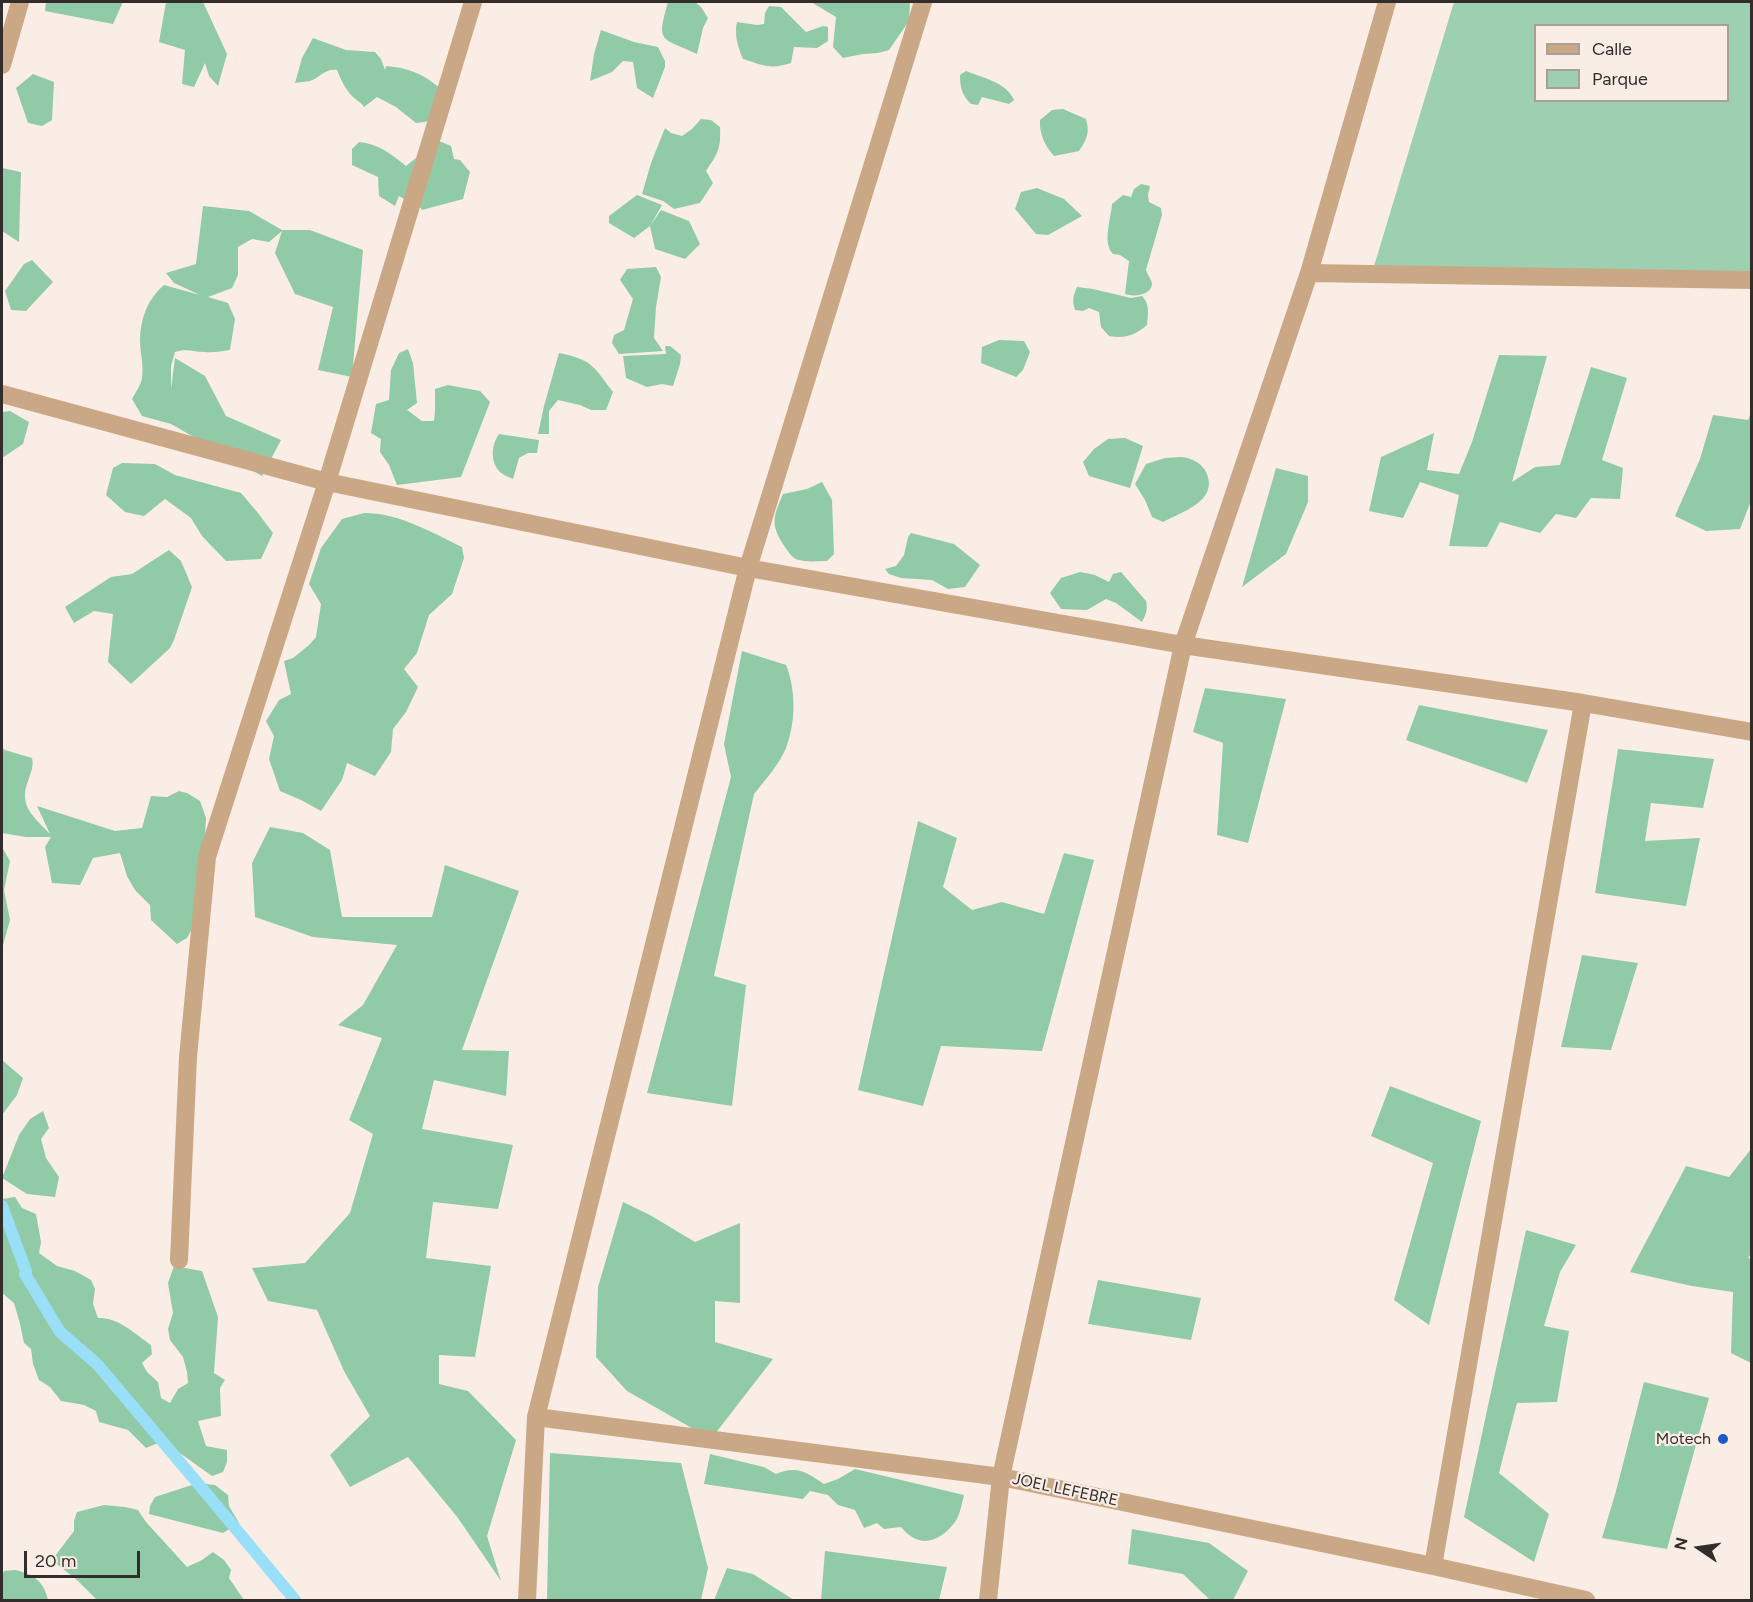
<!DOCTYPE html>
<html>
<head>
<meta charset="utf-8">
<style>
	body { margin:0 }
	#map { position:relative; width:1753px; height:1602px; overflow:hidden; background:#faede6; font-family:Figtree,sans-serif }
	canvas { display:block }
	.frame { position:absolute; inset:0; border:3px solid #322d2b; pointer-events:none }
	.legend { position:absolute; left:1534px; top:24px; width:195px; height:78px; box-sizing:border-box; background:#faede6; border:2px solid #aaa09b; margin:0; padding:8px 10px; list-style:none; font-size:18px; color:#322d2b }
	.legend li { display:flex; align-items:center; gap:12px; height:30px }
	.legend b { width:30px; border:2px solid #aaa09b }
	.north { position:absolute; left:1669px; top:1518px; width:60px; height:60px; -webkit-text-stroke:4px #faede6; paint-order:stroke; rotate:283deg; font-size:16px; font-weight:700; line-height:24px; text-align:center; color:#322d2b }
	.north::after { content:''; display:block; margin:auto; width:21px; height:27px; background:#322d2b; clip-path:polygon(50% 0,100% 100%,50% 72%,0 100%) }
	.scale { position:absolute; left:24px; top:1551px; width:116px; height:27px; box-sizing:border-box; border:3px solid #322d2b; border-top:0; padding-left:8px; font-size:18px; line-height:21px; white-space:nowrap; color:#322d2b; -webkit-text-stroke:4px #faede6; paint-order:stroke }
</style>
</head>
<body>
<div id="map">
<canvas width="1753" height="1602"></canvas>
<div class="frame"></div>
<ul class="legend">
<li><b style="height:8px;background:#caa885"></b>Calle</li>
<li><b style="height:16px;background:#9cd0b0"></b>Parque</li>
</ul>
<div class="north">N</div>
<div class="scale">20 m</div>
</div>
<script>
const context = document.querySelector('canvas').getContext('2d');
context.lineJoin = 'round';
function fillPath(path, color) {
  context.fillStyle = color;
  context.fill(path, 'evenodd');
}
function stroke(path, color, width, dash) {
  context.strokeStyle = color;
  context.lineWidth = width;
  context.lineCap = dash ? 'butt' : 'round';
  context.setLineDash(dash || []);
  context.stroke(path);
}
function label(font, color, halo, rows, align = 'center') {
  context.font = font + ' Figtree,sans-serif';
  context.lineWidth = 4.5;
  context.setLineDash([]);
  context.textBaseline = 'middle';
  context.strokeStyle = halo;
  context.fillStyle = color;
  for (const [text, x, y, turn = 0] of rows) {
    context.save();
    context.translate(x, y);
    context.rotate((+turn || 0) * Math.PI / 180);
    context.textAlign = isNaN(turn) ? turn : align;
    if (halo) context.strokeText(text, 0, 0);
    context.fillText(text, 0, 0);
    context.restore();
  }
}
fillPath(new Path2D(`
	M 1454,2 L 1751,2 L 1751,283 L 1374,266 ZM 1536,26 L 1728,26 L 1728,100 L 1536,100 Z`), '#9cd0b0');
fillPath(new Path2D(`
	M 46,2 L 123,2 L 113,24 L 45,11 Z
	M 166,2 L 203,2 L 227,54 L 218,86 L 209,76 L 205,63 L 194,87 L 182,84 L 185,50 L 159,42 Z
	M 668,2 L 695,2 L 701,7 L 708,18 L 703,28 L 697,54 C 661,37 656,44 668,2 Z
	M 811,2 L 910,2 L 909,21 L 889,50 L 878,53 L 863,54 L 843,58 L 833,47 L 836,17 Z
	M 769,6 L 781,7 L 806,32 L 823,26 L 828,27 L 828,41 L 817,48 L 794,47 L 791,63 C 770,70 762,65 743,59 C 738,47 734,35 737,22 L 757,25 L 764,24 L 765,13 Z
	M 601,30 L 634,42 L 658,47 L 665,61 L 665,67 L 653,98 L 637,88 L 633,62 L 623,61 L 612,72 L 590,81 L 594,54 Z
	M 313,38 L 346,50 L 375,52 L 381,59 L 385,70 L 386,66 C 409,68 424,74 442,90 L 431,121 L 416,123 L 396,107 L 377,97 L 364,107 C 361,102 357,101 353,97 C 345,89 341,80 337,70 C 325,68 320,78 310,81 C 305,82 300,82 295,83 L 302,58 Z
	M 966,71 C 983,78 1006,82 1014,100 L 1009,104 L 982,97 L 978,105 L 971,104 C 962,95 960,88 960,75 Z
	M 33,74 L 54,82 L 52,120 L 42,126 L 28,123 L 16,88 Z
	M 1063,109 L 1086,119 C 1090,133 1087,139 1079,151 L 1054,156 C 1045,146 1039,133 1040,120 L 1052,110 Z
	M 701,119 L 711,120 L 720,127 C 721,149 718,153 706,171 L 713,183 L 700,203 L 674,209 L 663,201 L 642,194 L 651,163 L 665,128 L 671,133 L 682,136 L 692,129 Z
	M 439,141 L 451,146 L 454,159 L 460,160 L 470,172 L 463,199 L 422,210 L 415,200 Z
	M 359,142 C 379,144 391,154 406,166 L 426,150 L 404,199 L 399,196 L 395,206 L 379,196 L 378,177 L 352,165 L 352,149 Z
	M 2,168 L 21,172 L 19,242 L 2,231 Z
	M 1141,184 L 1150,186 L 1148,195 L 1149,202 L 1161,208 L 1162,215 L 1146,270 C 1147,274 1152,280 1152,284 C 1151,296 1133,297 1125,294 L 1129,261 L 1120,255 L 1113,254 C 1102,243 1111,219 1112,204 L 1123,195 L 1131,197 L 1134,189 Z
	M 1037,188 L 1064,199 L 1082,216 L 1048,235 L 1036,234 L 1015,209 L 1021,192 Z
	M 637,195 L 662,205 L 650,226 L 661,210 L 689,221 L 700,244 L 685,259 L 655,249 L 650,226 L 634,238 L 609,223 L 609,216 Z
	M 203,206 L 249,211 L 282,230 L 310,230 L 363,250 L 352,377 L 318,370 L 333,307 L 295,294 L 275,253 L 282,231 L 269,242 L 252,239 L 238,247 L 238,275 L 232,288 L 208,297 L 228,303 L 235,319 L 230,350 C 222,351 213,353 205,352 C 194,352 187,348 175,352 L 171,366 L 171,389 L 175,358 L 205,376 L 226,416 L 281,440 L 262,476 L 171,424 L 142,416 L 132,399 C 135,393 141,385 142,378 C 144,365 140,352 140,340 C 140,319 148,298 164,285 L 200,295 L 174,283 L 166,273 L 196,264 Z
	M 32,260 L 53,282 L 26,311 L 11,310 L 5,291 L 24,264 Z
	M 656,267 L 661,277 L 656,307 L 654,338 L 663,351 L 619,354 L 612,343 L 614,335 L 624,330 L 633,299 L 620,280 L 627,269 Z
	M 1077,287 L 1093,289 L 1131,298 L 1142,296 C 1150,304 1148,314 1147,325 C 1135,335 1125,339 1109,336 L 1101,327 L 1099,312 L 1089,308 L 1083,311 L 1075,310 C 1072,301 1073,296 1077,287 Z
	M 999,340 L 1024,341 L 1030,352 L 1023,370 L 1016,377 L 981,363 L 982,347 Z
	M 665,346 L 670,346 L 681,355 L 680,364 L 673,386 L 662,384 L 647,387 L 626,378 L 623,356 L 666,354 Z
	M 408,349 L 413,363 L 417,403 L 407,410 L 422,421 L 434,421 L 435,411 L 435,389 L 448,385 L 480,391 L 490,402 L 461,477 L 397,485 L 389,465 L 380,452 L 381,439 L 371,433 L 376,404 L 389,400 L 391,370 L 399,353 Z
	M 559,353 C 593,360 593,366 613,392 L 606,410 L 591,410 L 580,405 L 558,400 L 549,411 L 549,434 L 538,434 L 544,406 Z
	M 1499,355 L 1547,356 L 1512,482 L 1535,467 L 1560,465 L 1591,367 L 1627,378 L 1602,460 L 1623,468 L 1620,499 L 1591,498 L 1576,518 L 1556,514 L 1540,533 L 1500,522 L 1487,547 L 1449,546 L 1459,495 L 1420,482 L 1403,518 L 1369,511 L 1381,457 L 1434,433 L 1427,470 L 1459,474 L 1472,442 Z
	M 10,411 L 29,422 L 23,444 L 2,458 L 2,412 Z
	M 1751,412 L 1751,501 L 1740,529 L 1706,531 L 1675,516 L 1700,459 L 1713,415 L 1748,420 Z
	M 499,434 L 539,440 L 537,453 L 528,453 L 519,458 L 513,479 C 509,477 503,475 500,472 C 490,462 491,445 499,434 Z
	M 1125,438 L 1143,446 L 1130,488 L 1089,476 L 1083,462 L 1094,449 L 1108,439 Z
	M 1181,457 C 1189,457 1201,463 1205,470 C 1221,500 1184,511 1163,522 L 1152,517 L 1145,500 L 1135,484 L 1146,464 L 1165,458 Z
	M 122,463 L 155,464 L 175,475 L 241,493 L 258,513 L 273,533 L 261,559 L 226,561 L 202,536 L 191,518 L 165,499 L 144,516 L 125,512 L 106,495 L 113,468 Z
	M 1276,468 L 1308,476 L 1308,502 L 1286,554 L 1242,587 Z
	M 822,482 L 832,500 L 834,554 L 827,561 C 817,561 803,563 794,558 C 790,555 788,551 785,547 C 770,525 773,517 783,494 L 807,489 Z
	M 364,513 C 399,513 431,532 462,547 L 464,558 L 452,594 L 429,615 L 417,653 L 404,669 L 418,687 L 406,712 L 393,729 L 391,752 L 375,776 L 347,763 L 342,780 L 321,811 L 301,800 L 280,791 L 269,759 L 274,736 L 266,721 L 279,700 L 291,694 L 284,661 L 293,658 L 309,645 L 316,637 L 321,604 L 309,584 L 321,548 L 342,519 Z
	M 911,533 L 954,544 L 980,565 L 965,587 L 948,589 L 932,580 L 901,578 L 889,574 L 885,569 L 896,566 L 904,555 L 908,537 Z
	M 169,550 L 181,561 L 192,587 L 174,640 L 170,648 L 131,684 L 108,662 L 113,614 L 94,611 L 74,623 L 65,607 L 111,577 L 132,574 Z
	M 1080,572 L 1095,575 L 1109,582 L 1113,574 L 1121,572 L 1146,601 C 1148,610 1146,614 1142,622 L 1116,603 L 1106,599 L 1087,610 L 1061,609 L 1050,593 L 1061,578 Z
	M 742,651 L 786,665 C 796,690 796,722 786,748 C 779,765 765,780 754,794 L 714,976 L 746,985 L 732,1106 L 647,1093 L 731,777 L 724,744 Z
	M 1205,688 L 1286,699 L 1248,843 L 1217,835 L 1223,743 L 1193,732 Z
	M 1419,705 L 1548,730 L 1527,783 L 1406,740 Z
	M 2,748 L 5,750 L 32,758 C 34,766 31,772 28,781 C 18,806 34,817 50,834 L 37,806 L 115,831 L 142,828 L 151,796 L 167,797 L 179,791 L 187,793 L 200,801 L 206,818 L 205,837 L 198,918 L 187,938 L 177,944 L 151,920 L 150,905 L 135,890 L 127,876 L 120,853 L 93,858 L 80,885 L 52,883 L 45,847 L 51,837 L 26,837 L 2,833 Z
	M 1618,749 L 1714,759 L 1703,808 L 1651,803 L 1645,841 L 1700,838 L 1686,906 L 1595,893 Z
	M 918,821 L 957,838 L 943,887 L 972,910 L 1002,902 L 1044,914 L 1064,853 L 1094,860 L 1042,1051 L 941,1046 L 923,1106 L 858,1090 Z
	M 270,827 L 303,833 L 330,850 L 342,917 L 432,917 L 445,865 L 519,891 L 462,1050 L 509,1051 L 506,1096 L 434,1080 L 422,1129 L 513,1145 L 498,1209 L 433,1202 L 426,1258 L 491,1266 L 475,1357 L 439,1355 L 439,1384 L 468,1391 L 516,1440 L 487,1536 L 501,1581 L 458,1518 L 408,1457 L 350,1487 L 330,1455 L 370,1416 L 344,1371 L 317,1310 L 268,1301 L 252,1268 L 305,1263 L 350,1213 L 373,1134 L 349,1120 L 382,1038 L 338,1025 L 363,1005 L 397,945 L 313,937 L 255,917 L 252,863 Z
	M 2,847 L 10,861 L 4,890 L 10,920 L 2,949 Z
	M 1582,955 L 1638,963 L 1611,1050 L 1561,1047 Z
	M 2,1060 L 23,1078 L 17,1095 L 2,1115 Z
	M 1390,1086 L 1481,1121 L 1429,1325 L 1394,1300 L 1433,1163 L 1371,1136 Z
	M 43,1111 L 49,1128 L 41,1139 L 46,1158 L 59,1177 L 55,1197 L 27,1194 L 2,1178 L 19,1135 L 30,1119 Z
	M 1751,1149 L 1752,1252 L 1748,1258 L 1752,1259 L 1751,1363 L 1731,1353 L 1733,1292 L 1692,1286 L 1630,1272 L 1686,1166 L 1729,1177 Z
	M 15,1197 L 22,1208 L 36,1214 L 41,1242 L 39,1253 L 57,1266 L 75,1271 L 91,1280 L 95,1289 L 93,1304 L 98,1318 C 118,1317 135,1334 151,1345 L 152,1354 L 142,1363 L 147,1372 L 158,1382 L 161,1398 L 170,1403 L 178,1389 L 188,1383 L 187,1372 L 183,1357 L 170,1340 L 168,1329 L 173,1313 L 168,1283 L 174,1266 L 202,1271 L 218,1317 L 214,1373 L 225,1380 L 220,1388 L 221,1416 L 198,1421 L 206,1446 L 227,1450 L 227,1462 L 223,1472 L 212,1476 L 163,1441 L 146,1448 L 128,1430 L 99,1422 L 96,1411 L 84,1405 L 61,1401 L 50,1387 L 39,1380 L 33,1364 L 31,1349 L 24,1343 L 20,1324 L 14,1303 L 2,1293 L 2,1199 Z
	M 623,1202 L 650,1215 L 695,1242 L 740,1223 L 740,1303 L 715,1301 L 715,1342 L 773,1359 L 711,1439 L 627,1391 L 596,1357 L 598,1287 Z
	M 1526,1230 L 1576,1245 L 1560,1272 L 1544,1326 L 1569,1331 L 1557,1402 L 1517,1403 L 1499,1473 L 1549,1514 L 1534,1562 L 1464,1517 Z
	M 1098,1280 L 1201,1298 L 1191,1340 L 1088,1324 Z
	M 1644,1382 L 1709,1398 L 1667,1549 L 1602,1538 L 1616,1491 Z
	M 550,1453 L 681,1463 L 708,1568 L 701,1600 L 547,1600 Z
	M 710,1454 L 764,1467 L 776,1474 C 796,1465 807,1472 824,1484 L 838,1479 L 855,1469 L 964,1495 C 962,1503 960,1515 955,1522 C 939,1543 919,1549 901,1527 L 884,1529 L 877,1523 L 864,1528 L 855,1510 L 838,1505 L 828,1495 L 810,1491 L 803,1499 L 704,1484 Z
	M 198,1483 L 215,1485 L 228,1495 L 229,1506 L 239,1523 L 223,1533 L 149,1514 L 150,1506 L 155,1497 Z
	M 104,1505 L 125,1507 L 138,1510 L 146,1522 L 187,1567 L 202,1560 L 213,1552 L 224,1560 L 231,1570 L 229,1578 L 244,1600 L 97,1600 L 78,1581 L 52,1560 L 74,1531 L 74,1521 L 77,1512 Z
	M 1132,1529 L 1209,1543 L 1248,1571 L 1233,1600 L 1210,1600 L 1183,1574 L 1128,1564 Z
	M 825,1551 L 947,1567 L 939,1600 L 821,1600 Z
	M 727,1568 L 753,1574 L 794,1600 L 714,1600 Z
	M 15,1570 C 34,1574 44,1582 48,1600 L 2,1600 L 2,1576 L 4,1571 Z`), '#91caa7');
stroke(new Path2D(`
	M 2,1206 L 26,1271 L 25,1274 L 60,1332 L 97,1364 L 206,1493 L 295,1600`), '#99dff8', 12);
stroke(new Path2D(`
	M 2,65 L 20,2
	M 1309,273 L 1752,280
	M 2,394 L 327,482 L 748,568 L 1183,645 L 1583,703 L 1752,732
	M 179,1260 L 188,1057 L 207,857 L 327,482 L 473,2
	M 536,1417 L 1001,1477 L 1433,1566 L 1586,1600
	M 1433,1566 L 1583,703
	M 527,1600 L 536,1417 L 748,568 L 923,2
	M 988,1600 L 1001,1477 L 1183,645 L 1309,273 L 1387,2`), '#caa885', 18);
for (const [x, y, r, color] of [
	[1723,1439,6,"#1d5ac6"]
]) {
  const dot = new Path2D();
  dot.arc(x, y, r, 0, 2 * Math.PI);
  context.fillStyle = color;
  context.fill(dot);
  stroke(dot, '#faede6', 2);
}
label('16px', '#322d2b', '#faede6', [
	["Motech",1711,1439]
], 'right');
label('16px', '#322d2b', '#faede6', [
	["JOEL LEFEBRE",1065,1490,12]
]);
</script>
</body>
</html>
